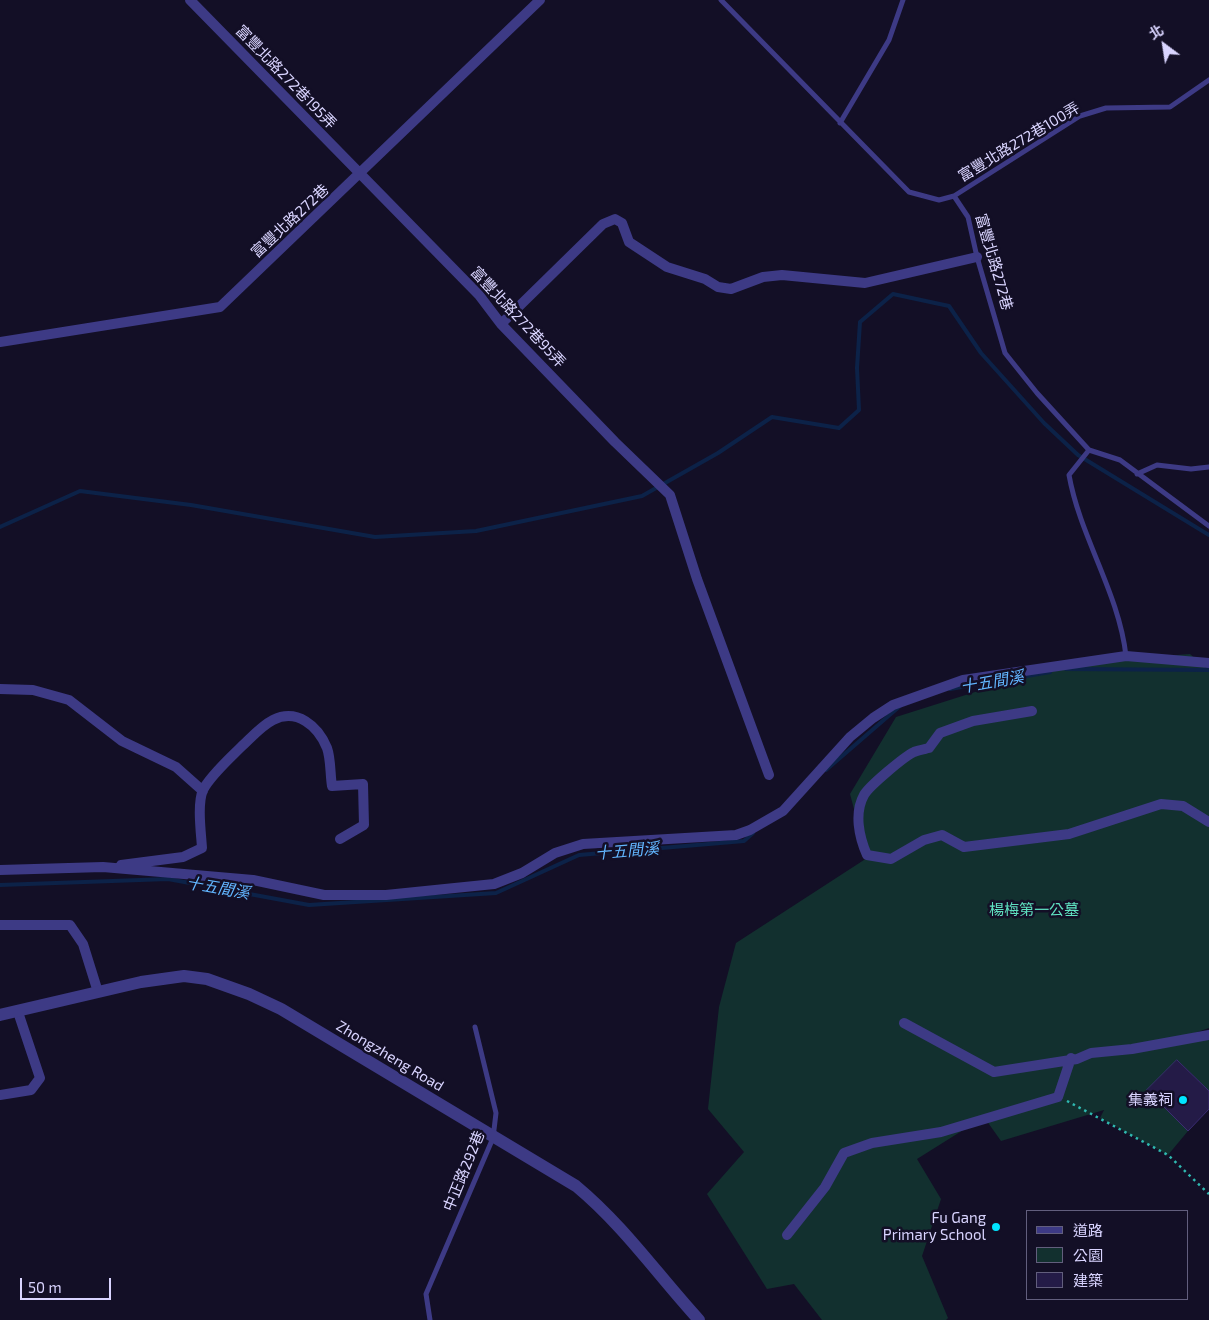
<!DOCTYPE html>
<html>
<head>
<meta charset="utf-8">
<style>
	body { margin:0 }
	#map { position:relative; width:1209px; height:1320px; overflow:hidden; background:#130f26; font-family:"Exo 2","Noto Sans TC",sans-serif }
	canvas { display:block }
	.legend { position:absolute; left:1026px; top:1210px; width:162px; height:90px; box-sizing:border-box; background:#130f26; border:1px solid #625e7d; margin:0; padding:6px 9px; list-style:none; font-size:15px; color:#d9d4ff }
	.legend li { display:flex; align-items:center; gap:10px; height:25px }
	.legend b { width:25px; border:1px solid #625e7d }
	.north { position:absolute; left:1139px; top:20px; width:50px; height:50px; -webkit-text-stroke:4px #130f26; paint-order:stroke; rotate:329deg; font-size:14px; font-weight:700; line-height:20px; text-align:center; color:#d9d4ff }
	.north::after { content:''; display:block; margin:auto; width:18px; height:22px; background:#d9d4ff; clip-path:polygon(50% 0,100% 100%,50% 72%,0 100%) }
	.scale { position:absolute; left:20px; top:1278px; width:91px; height:22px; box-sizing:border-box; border:2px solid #d9d4ff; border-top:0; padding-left:6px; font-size:15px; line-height:18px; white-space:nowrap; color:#d9d4ff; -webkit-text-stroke:4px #130f26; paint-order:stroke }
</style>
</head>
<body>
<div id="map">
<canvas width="1209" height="1320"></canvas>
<ul class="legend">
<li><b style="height:6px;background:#3d3a85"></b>道路</li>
<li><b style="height:14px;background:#12302f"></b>公園</li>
<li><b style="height:14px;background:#241b47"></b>建築</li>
</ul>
<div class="north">北</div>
<div class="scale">50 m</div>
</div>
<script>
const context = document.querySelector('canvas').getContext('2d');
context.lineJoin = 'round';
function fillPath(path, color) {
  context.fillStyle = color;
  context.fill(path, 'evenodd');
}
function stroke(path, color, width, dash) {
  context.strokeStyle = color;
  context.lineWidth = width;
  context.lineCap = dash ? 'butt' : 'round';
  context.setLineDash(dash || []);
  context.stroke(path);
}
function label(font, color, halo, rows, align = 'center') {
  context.font = font + ' "Exo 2","Noto Sans TC",sans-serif';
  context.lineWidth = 5;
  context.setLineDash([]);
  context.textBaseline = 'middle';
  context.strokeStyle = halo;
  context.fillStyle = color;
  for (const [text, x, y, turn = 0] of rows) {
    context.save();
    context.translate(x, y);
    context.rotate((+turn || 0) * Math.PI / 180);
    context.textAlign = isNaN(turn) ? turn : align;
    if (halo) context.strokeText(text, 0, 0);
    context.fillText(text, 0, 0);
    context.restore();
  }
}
fillPath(new Path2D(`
	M 1190,654 L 1209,671 L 1209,1028 L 1142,1051 L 1209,1036 L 1209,1091 L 1177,1060 L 1147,1090 L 1188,1131 L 1168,1155 L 1100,1118 L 1104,1110 L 1001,1141 L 984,1117 L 917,1159 L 941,1199 L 922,1256 L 948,1318 L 946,1320 L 822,1320 L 794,1284 L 767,1289 L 707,1194 L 744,1152 L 708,1109 L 719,1007 L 736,943 L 867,858 L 850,794 L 896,717 L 1013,680 L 1100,661 Z`), '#12302f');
stroke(new Path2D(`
	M 0,527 L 80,491 L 191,505 L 375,537 L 476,531 L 642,496 L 718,453 L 772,417 L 839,428 L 859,410 L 857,368 L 860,322 L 893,294 L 949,306 L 981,353 L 1044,423 L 1078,455 L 1209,535
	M 1066,669 L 1209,670
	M 950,689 L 1050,672
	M 826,770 L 900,706
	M 0,885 L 168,879 L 309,905 L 496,893 L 579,855 L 744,841 L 753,833`), '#0c2248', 4);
const building = new Path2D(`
	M 1177,1060 L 1209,1091 L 1209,1109 L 1188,1131 L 1147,1090 Z`);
fillPath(building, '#241b47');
stroke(building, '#3b2d73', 1);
stroke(new Path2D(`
	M 1067,1101 L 1168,1155 L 1209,1194`), '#2fb8b0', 2.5, [2.5, 4]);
stroke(new Path2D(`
	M 721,0 L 909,192 L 939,200 L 954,196 L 968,217 L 977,257 L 1005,353 L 1037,393 L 1089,450 L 1120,460 L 1209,526
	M 840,123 L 889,40 L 903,0
	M 954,196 L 1080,116 L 1106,108 L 1170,107 L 1209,80
	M 1089,450 L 1069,475 C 1080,537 1119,593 1126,656
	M 1137,474 L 1157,465 L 1191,469 L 1209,467
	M 430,1320 L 426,1294 L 493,1138 L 496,1113 L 475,1027`), '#3d3a85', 5);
stroke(new Path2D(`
	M 190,0 L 479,295 L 501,324 L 615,442 L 670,495 L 697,579 L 769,775
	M 501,324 L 603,224 L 615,219 L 622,223 L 629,242 L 667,267 L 705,279 L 718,287 L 731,289 L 763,277 L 782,275 L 865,283 L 977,257
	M 0,342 L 220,307 L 540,0
	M 0,689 L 33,690 L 69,700 L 122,741 L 176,767 L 203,791
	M 1032,711 L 973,721 L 940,733 L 929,748 C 925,749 919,750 914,752 C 905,756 869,786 864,795 C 854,813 859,837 867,855 L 891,859 L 924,840 L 942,835 L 964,847 L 1069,834 L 1161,804 L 1183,806 L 1209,822
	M 121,865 L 183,857 L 202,848 C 201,832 197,804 203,790 C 210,776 230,758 241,747 C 251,738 261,726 273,720 C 297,708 318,726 327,748 C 331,759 330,774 332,786 L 363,784 L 364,825 L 340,839
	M 0,870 L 103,867 L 253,880 L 324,895 L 386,895 L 494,884 L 522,873 L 555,853 L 583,844 L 736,835 L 750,830 L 783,811 L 850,737 L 873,718 L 893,705 L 963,680 L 1126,656 L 1209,663
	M 0,925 L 70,925 L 83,944 L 98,992
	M 904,1023 L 994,1072 L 1077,1059 L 1091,1053 L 1132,1049 L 1209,1035
	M 0,1095 L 31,1090 L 40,1078 L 18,1012
	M 787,1235 L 825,1187 L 844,1153 L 872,1143 L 941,1132 L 1058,1097 L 1071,1058`), '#3d3a85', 10);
stroke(new Path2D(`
	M 0,1015 L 141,982 L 184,976 L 207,979 L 249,994 L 281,1009 L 576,1186 C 624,1226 657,1274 699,1320`), '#3d3a85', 12);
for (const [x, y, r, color] of [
	[1183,1100,5,"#00e5ff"],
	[996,1227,5,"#00e5ff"]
]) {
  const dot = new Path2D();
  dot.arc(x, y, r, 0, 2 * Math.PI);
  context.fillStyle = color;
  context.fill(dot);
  stroke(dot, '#130f26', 2);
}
label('15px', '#d9d4ff', '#130f26', [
	["富豐北路272巷195弄",286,77,46],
	["富豐北路272巷100弄",1019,142,-31],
	["富豐北路272巷",290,221,-43],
	["富豐北路272巷",994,262,74],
	["富豐北路272巷95弄",518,317,47],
	["Zhongzheng Road",390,1056,31],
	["中正路292巷",464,1171,-68]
]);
label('15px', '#5fe0c0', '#130f26', [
	["楊梅第一公墓",1034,910]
]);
label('15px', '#d9d4ff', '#130f26', [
	["集義祠",1173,1100],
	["Fu Gang",986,1218],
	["Primary School",986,1235]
], 'right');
label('italic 16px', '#62b6ff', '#130f26', [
	["十五間溪",992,682,-10],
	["十五間溪",627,851,-5],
	["十五間溪",218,888,10]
]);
</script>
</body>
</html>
